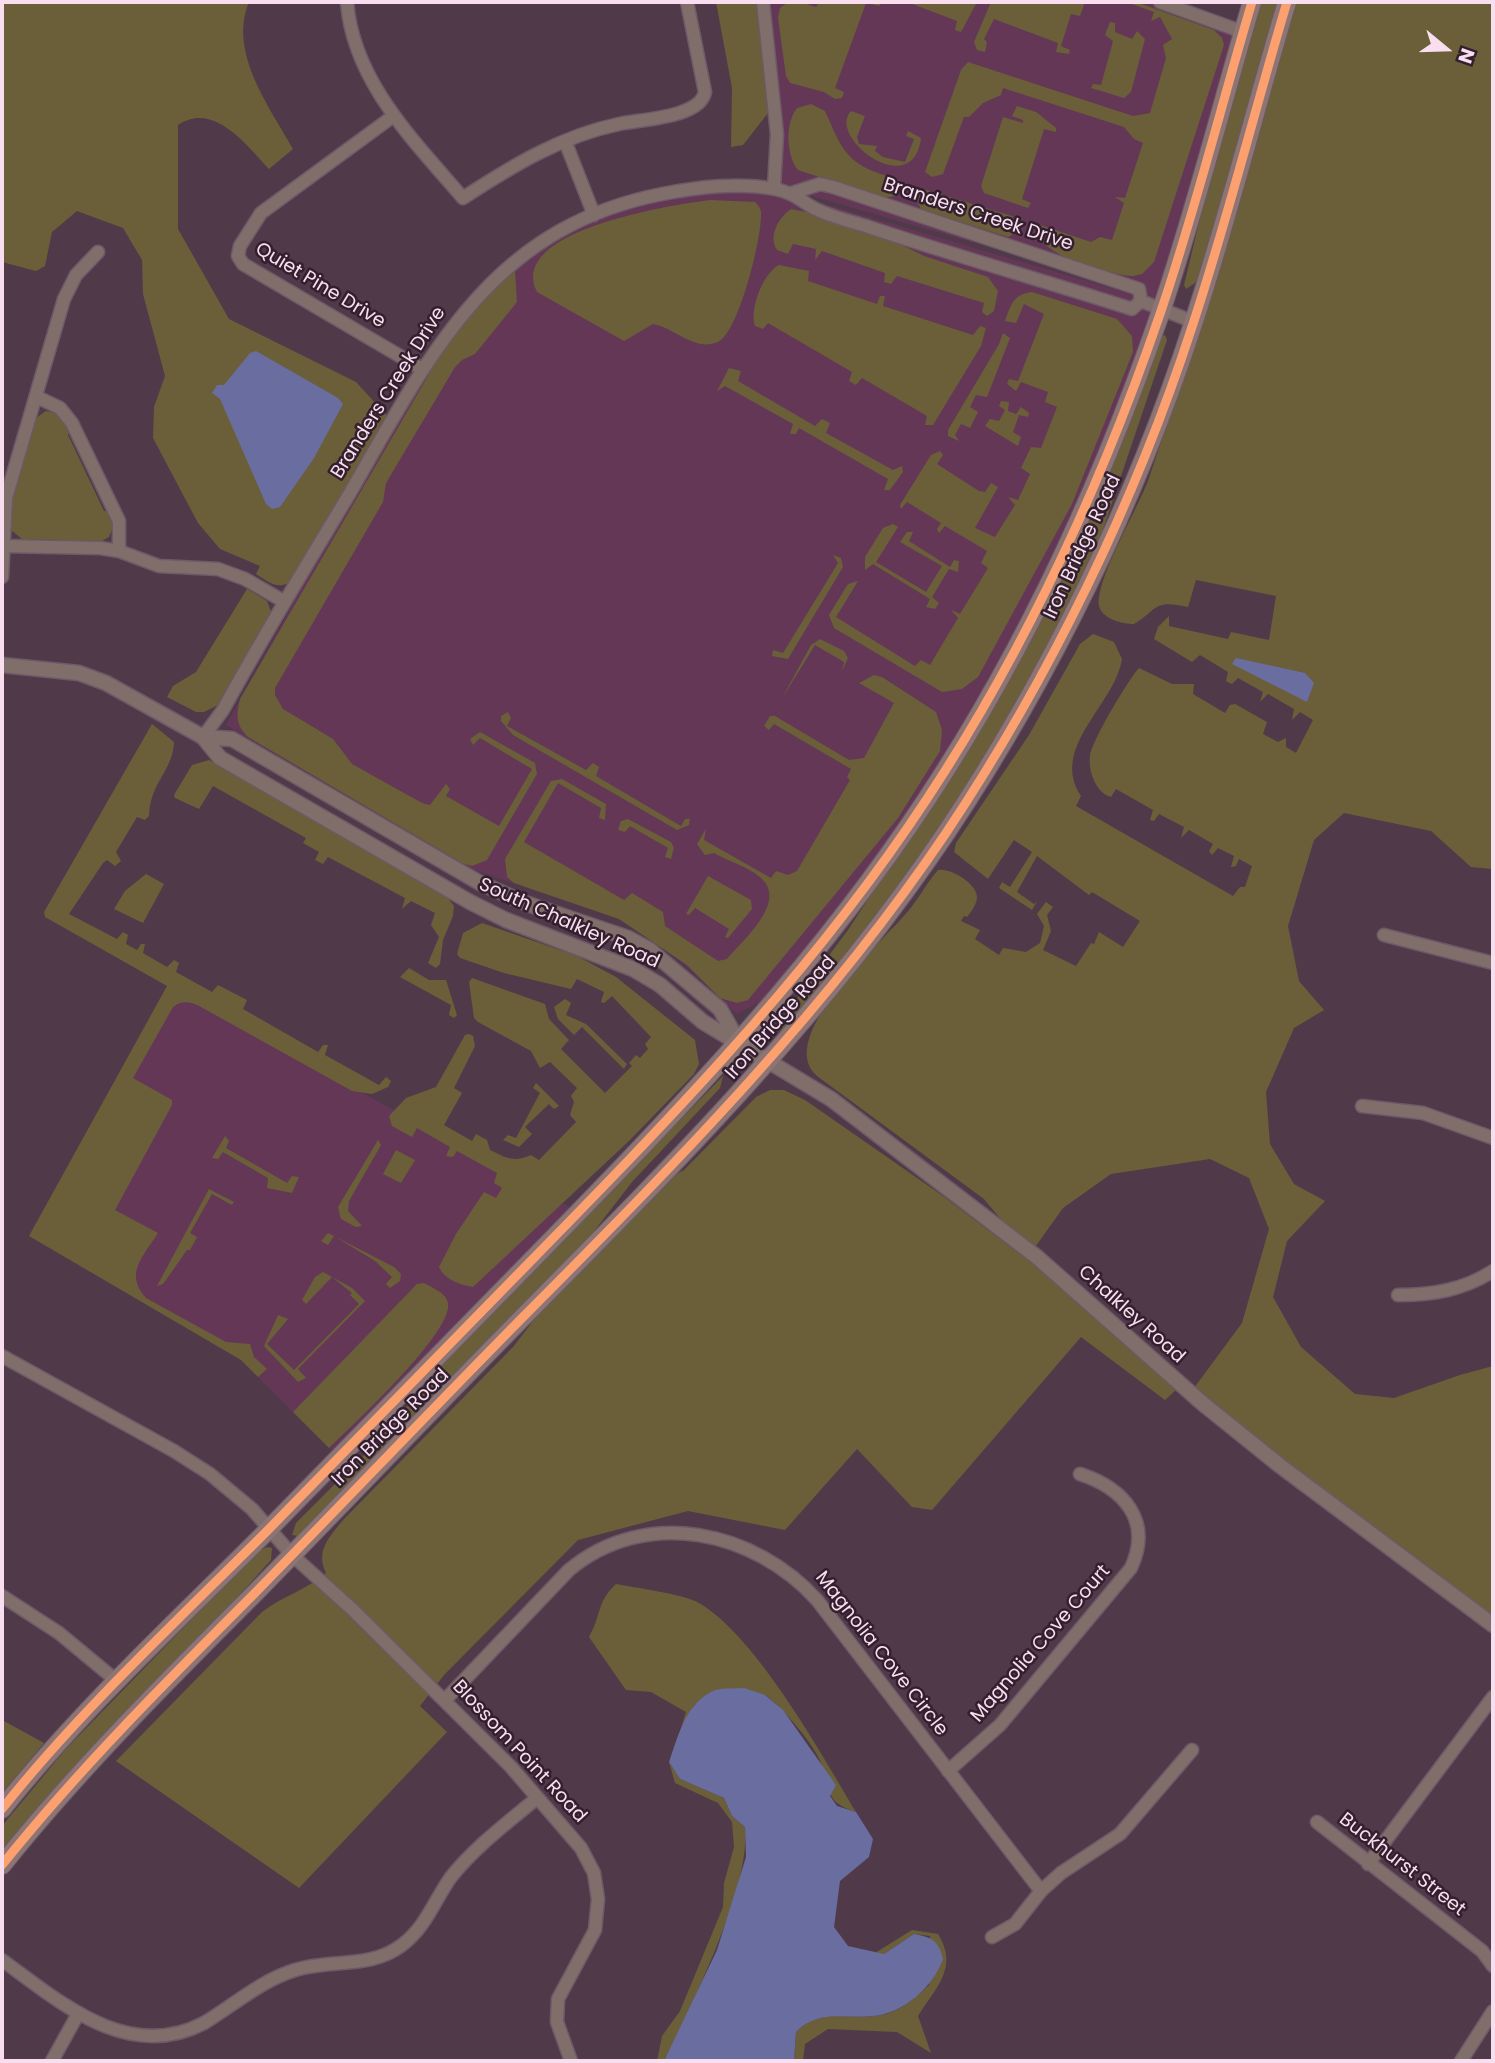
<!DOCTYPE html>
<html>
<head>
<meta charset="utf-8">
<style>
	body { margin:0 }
	#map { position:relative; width:1495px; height:2063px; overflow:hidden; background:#503a4a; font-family:Poppins,sans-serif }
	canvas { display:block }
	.frame { position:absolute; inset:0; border:4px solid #f9def0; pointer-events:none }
	.north { position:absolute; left:1411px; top:14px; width:70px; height:70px; -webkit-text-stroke:5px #33202e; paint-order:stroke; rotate:109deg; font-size:19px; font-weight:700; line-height:28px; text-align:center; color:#f9def0 }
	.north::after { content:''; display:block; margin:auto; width:24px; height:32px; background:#f9def0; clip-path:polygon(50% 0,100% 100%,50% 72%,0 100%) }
</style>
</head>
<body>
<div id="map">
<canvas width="1495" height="2063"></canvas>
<div class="frame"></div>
<div class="north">N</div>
</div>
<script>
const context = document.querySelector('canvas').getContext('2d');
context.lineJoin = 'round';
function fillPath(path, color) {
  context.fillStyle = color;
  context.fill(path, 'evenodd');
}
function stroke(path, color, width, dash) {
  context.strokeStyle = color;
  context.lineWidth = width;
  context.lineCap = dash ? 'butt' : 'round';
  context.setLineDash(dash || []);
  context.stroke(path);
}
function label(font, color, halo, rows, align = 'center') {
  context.font = font + ' Poppins,sans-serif';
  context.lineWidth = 5;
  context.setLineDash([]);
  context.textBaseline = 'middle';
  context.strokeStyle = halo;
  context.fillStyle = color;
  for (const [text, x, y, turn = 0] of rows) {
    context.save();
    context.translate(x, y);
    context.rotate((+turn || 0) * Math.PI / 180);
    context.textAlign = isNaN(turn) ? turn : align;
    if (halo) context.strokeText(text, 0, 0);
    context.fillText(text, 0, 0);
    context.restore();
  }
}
fillPath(new Path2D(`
	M 763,2 L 1158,2 L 1242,33 L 1110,447 L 974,722 L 787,987 L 737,1014 L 687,967 L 653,940 L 616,918 L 469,868 L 226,725 L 422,369 L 522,255 L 644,198 L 774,188 ZM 805,194 L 1003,251 L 1131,294 L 804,198 Z
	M 168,986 L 577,1211 L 338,1457 L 241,1360 L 29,1236 Z`), '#643757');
fillPath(new Path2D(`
	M 2,2 L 249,2 C 228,52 269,106 293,149 L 269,169 C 246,144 213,101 178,125 L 178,229 L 229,319 L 356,382 L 389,418 L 296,577 C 280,592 272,584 256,574 L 260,566 L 220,549 L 198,523 L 153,438 L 154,407 L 165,376 L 143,294 L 142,260 L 123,228 L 77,211 L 52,232 L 45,266 L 36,271 L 2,262 Z
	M 716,2 L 756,2 L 768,113 L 743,145 L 731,147 L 732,88 Z
	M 788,2 L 801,2 L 816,7 L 819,2 L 883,2 L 879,6 L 866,3 L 835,88 L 844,92 L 842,98 L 835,99 L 824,92 L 790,83 L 786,76 L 778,18 L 780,8 Z
	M 907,2 L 977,2 L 961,32 L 955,30 L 957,21 Z
	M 991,2 L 1085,2 L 1080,16 L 1071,14 L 1061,46 L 1070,50 L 1069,54 L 1056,52 L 1058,43 L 994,19 L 984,39 L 987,42 L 985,52 L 977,50 L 974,42 Z
	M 1126,2 L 1136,2 L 1214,30 L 1222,38 L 1224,45 L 1154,262 L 1142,274 L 1133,276 C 1114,276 1024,252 1040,225 L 1091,242 L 1100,237 L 1112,240 L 1124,203 L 1115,197 L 1125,198 L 1143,143 L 1134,139 L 1124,127 L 1003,88 L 1001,95 L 983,103 L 969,117 L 964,117 L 943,174 L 932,177 L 925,172 L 961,70 L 968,62 L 1133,116 L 1150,113 L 1166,58 L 1163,45 L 1172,39 L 1160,17 L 1151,21 L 1154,12 Z
	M 1259,2 L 1281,2 L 1202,270 L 1195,283 L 1186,289 L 1184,285 L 1210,177 Z
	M 1296,2 L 1493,2 L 1493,869 L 1471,867 L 1431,831 L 1344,813 L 1314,840 L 1288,926 L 1299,981 L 1324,1010 L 1294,1028 L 1266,1092 L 1270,1144 L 1294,1184 L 1325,1201 L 1287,1241 L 1273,1297 L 1301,1347 L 1355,1394 L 1394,1398 L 1460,1375 L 1493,1366 L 1493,1620 L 1271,1453 L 1194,1388 L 1242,1323 L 1269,1229 L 1249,1178 L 1210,1159 L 1111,1174 L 1063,1208 L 1033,1250 L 1008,1228 L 984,1199 L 817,1076 C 775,1039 876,947 902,918 C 916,904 925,885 938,870 C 949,867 977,883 977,897 C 977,904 971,912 967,917 L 964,916 L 961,921 L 980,930 L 975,939 L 999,955 L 1003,948 L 1026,952 L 1040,943 L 1044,926 L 1037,914 L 1046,902 L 1053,907 L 1047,915 L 1051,931 L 1043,950 L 1076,966 L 1091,943 L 1094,944 L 1099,932 L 1123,947 L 1140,921 L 1092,892 L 1089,895 L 1037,856 L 1017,892 L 1034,904 L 1037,901 L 1032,910 L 999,888 L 1002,882 L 1010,887 L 1032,852 L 1014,840 L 988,879 L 954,852 L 956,843 L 1029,735 L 1080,644 L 1093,634 L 1114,642 L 1122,659 C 1115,705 1049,747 1081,796 L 1076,806 L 1233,896 L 1240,887 L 1245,887 L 1252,866 L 1239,859 L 1236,866 L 1231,867 L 1234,856 L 1218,848 L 1212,855 L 1209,851 L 1213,844 L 1189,830 L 1181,838 L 1184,827 L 1159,814 L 1154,821 L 1150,820 L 1153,810 L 1116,789 L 1111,797 C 1096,793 1088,771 1090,756 C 1092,741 1128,680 1139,668 L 1172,684 L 1194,684 L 1193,694 L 1225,713 L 1230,705 L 1235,704 L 1267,722 L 1263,734 L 1278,742 L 1286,738 L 1286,747 L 1296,753 L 1313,720 L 1300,712 L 1292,720 L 1294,709 L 1268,694 L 1260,702 L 1263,692 L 1238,678 L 1232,684 L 1226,681 L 1228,672 L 1200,655 L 1192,662 L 1154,639 L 1158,627 L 1169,616 L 1169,626 L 1228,639 L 1231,632 L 1269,640 L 1276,596 L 1196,580 L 1188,607 C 1152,599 1158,610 1134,624 C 1123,624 1102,619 1099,606 C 1095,580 1139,507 1149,478 C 1203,321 1250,161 1296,2 Z
	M 1110,22 L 1115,23 L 1115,32 L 1132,39 L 1137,31 L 1145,39 L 1131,92 L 1124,98 L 1091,88 L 1093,84 L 1101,85 L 1113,41 L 1105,35 Z
	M 811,104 L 825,111 C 837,136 841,156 868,169 C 878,174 890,176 900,181 L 895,196 L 883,198 L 798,170 C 786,155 785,123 797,108 Z
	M 1017,106 L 1036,112 L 1056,128 L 1056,132 L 1044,129 L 1022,199 L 1031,203 L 1028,208 L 984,193 L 981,186 L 1003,117 L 1023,123 L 1023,120 L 1012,116 Z
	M 851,111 L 865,116 L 857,137 L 859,144 L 877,146 L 875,151 L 883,157 L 905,162 L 914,139 L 906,136 L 908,131 L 921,138 C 913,203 826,137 851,111 Z
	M 920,188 L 1012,216 L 1019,226 L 1017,232 L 1008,237 L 921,209 L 915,197 Z
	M 710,200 L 755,202 C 759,206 762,210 761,216 C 761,240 739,332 718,342 C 695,352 675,328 653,324 L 624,341 L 537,292 C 506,230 672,205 710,200 Z
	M 791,209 L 816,214 L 884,236 L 924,256 L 988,277 L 998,291 L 994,311 L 987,316 L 982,312 L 984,303 L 897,276 L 891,284 L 884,282 L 885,273 L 822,251 L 815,260 L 816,249 L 793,244 L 788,254 L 777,250 C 768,236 778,218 791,209 Z
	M 779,265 L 809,271 L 808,281 L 877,304 L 880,296 L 885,296 L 883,306 L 973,335 L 980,326 L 986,328 L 981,346 L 933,425 L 925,425 L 927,416 L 862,378 L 856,385 L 849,381 L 852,372 L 768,323 L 763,329 L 755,326 C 749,310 763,273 779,265 Z
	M 515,271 L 517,302 L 475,354 L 462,360 L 455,367 L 386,483 L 383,502 L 275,688 L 275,695 L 283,709 L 333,739 L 352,764 L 422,803 L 430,805 L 446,784 L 450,789 L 446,796 L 499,826 L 532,769 L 480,738 L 473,745 L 470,739 L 480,732 L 535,763 L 537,774 L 487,860 L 472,866 L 464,864 L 248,737 C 236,725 236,716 240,699 L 439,357 C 460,324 485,297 515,271 Z
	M 1032,292 L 1117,319 L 1132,336 L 1133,352 L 1072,504 L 978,677 L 962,689 L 942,692 L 834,628 L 829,615 L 848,584 L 858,581 L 836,617 L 915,666 L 921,660 L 930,665 L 958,618 L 951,610 L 960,614 L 988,568 L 981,563 L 987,551 L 945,526 L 939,533 L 937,529 L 941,523 L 907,502 L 901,509 L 900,505 L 931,455 L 940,451 L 943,455 L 937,464 L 979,491 L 985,492 L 991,483 L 998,487 L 975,528 L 995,537 L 1015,505 L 1008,497 L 1018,500 L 1030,474 L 1021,468 L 1031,447 L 1041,448 L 1057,407 L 1045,402 L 1048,392 L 1021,382 L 1016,391 L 1007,384 L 1009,379 L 1018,381 L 1044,314 L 1024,304 L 1016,323 L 1005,321 C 1011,305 1013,294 1032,292 Z
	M 1003,333 L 1010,338 L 987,397 L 976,395 L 970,407 L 978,412 L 970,428 L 961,424 L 955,435 L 959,441 L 948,436 L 948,430 L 999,344 Z
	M 1165,335 L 1167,340 L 1093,559 L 1049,647 L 970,785 L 866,934 L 783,1030 L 771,1033 L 848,930 L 958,762 L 1160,337 Z
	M 729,368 L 741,371 L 738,381 L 815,426 L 822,419 L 830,423 L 826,433 L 893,470 L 902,466 L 903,472 L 890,490 L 884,490 L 888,479 L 799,428 L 796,434 L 790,434 L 793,424 L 725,386 L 717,391 Z
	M 1001,401 L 1009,402 L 1008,411 L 1016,414 L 1021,407 L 1029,413 L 1028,417 L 1019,415 L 1013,432 L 1021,437 L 1018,446 L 985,426 L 990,419 L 999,421 L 1005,410 L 999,406 Z
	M 46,411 L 56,413 L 70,431 L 68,435 L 104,511 L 107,511 L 114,524 L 109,537 L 102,541 L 22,539 L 11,530 L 13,495 L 36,418 Z
	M 893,524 L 898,527 L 876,562 L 926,592 L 942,566 L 900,542 L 907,532 L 913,532 L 909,541 L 950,567 L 954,560 L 959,561 L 958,572 L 949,569 L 932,597 L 939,603 L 935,609 L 926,607 L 930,599 L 873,564 L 865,570 L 865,557 L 883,528 Z
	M 833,555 L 841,558 L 843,567 L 788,659 L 772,656 L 773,650 L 783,653 L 838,563 Z
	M 247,589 L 267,601 L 272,614 L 220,704 L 204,712 L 196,712 L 167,697 L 173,686 L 196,672 Z
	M 820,639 L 844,651 L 848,658 L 842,671 L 844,662 L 815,645 L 781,700 L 811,645 Z
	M 874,675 L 882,677 L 936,712 L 942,730 L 940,751 L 898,818 L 748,1000 L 737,1003 L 720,998 L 687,965 L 619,919 L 514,883 L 507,877 L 505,859 L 551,781 L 562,779 L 606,804 L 605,820 L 599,818 L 601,808 L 558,783 L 524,842 L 624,900 L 632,893 L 663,912 L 665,926 L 718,961 L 727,959 C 741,942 786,904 763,880 C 752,868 728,861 714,853 L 705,855 L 697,844 L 706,829 L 704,840 L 771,878 L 776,871 L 788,875 L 797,871 L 850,780 L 847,777 L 851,769 L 774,724 L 769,730 L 764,726 L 770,716 L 775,716 L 849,760 L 864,758 L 894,703 L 859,683 Z
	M 508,712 L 511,718 L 507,726 L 586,770 L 593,763 L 599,767 L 596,776 L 681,826 L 685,819 L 690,819 L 689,825 L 677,830 L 513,735 L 501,721 L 501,716 Z
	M 152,724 L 174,742 C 173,771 150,782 149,816 L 145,820 L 137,817 L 116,852 L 121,861 L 115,866 L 107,860 L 103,863 L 69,914 L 117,939 L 123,932 L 128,935 L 126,944 L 137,950 L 141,944 L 145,944 L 143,953 L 167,967 L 174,960 L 179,963 L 176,972 L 212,992 L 218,985 L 247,1000 L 243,1009 L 318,1052 L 323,1045 L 328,1045 L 325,1055 L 379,1085 L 386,1077 L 391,1081 L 388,1087 L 372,1094 L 352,1091 L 210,1012 C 197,1005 186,997 173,1007 L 133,1078 L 172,1100 L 172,1105 L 115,1210 L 158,1233 C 143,1257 124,1273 146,1298 L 226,1342 L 250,1344 L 254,1357 L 267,1369 L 258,1377 L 241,1360 L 29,1236 L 167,986 L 45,917 L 44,912 Z
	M 209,760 L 447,897 L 454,906 L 453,916 L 443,940 L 440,964 L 436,968 L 428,963 L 439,937 L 431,925 L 435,913 L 411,901 L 402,909 L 405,898 L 328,857 L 323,864 L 315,860 L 319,852 L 303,843 L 306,838 L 213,786 L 199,809 L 175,798 L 174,795 L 192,765 Z
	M 628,819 L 671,842 L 674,848 L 671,859 L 665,857 L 668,848 L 630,826 L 625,832 L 618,830 L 621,821 Z
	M 146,874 L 164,884 L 143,923 L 114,909 L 125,891 Z
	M 708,876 L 751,900 L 752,909 L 728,938 L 725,937 L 729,929 L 695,908 L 689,915 L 686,914 Z
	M 482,923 L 577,956 L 616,977 L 695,1040 L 699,1064 L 694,1074 L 630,1140 L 473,1287 C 460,1285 444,1279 439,1267 L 456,1234 L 484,1192 L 496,1198 L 502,1188 L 494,1183 L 497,1173 L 457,1151 L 453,1157 L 446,1156 L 450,1147 L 417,1128 L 412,1137 L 392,1126 L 389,1116 L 406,1098 L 436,1087 L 465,1035 L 469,1034 L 473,1036 L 475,1046 L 454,1088 L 462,1093 L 444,1125 L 472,1141 L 476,1134 L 487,1140 L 490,1150 C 506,1158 514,1163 531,1155 L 539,1160 L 576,1122 L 570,1115 L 574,1102 L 571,1096 L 577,1088 L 550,1062 L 540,1068 L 531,1051 L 478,1022 L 474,1018 L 469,982 L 472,978 L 545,1004 L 549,1019 L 569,1040 L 561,1049 L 605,1093 L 632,1066 L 629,1063 L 636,1055 L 640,1058 L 648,1049 L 645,1044 L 651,1037 L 612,996 L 604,1003 L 601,1002 L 604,992 L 577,979 L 571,989 L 504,973 L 460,958 L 457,954 L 463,933 Z
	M 409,968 L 429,980 L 446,980 L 457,1015 L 454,1018 L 449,1015 L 451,1005 L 400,977 Z
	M 565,999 L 571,1003 L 566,1015 L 586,1024 L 627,1064 L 624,1069 L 582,1027 L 574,1035 L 558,1019 L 554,1007 Z
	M 723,1076 L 720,1088 L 632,1182 L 568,1265 L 299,1536 L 292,1535 L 296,1523 L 376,1443 L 448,1358 Z
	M 536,1083 L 559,1106 L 554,1109 L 549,1104 L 525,1127 L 532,1134 L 519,1147 L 503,1140 L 508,1135 L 516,1138 L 540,1093 L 533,1088 Z
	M 770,1090 L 784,1090 L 805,1100 L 943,1196 L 1038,1268 L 1176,1390 L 1165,1400 L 1081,1337 L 932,1510 L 912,1507 L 857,1449 L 785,1530 L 688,1511 L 578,1540 L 444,1675 L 420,1706 L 447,1732 L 299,1888 L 116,1761 L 262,1612 C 284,1595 305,1591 326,1573 C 315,1551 330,1536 343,1520 L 513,1347 L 537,1316 L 671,1177 L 684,1170 L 756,1097 Z
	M 225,1136 L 229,1141 L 226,1148 L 287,1183 L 292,1176 L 299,1177 L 292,1193 L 267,1188 L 268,1178 L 223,1152 L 218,1159 L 212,1158 Z
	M 378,1140 L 381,1145 L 349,1201 L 348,1211 L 362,1226 L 356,1227 L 341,1219 L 338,1207 Z
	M 396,1150 L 415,1160 L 401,1183 L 383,1174 Z
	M 209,1189 L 234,1202 L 232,1205 L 212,1194 L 190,1233 L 197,1237 L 190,1250 L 187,1250 L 163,1284 L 157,1286 Z
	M 328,1233 L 394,1267 L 401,1274 L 400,1281 L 390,1288 L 386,1284 L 392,1277 L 375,1261 L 334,1236 L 328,1245 L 321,1241 Z
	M 323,1272 L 352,1288 L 365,1301 L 298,1369 L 306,1378 L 298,1382 L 264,1346 L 278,1315 L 288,1319 L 267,1344 L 294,1370 L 359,1304 L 350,1295 L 352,1293 L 332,1277 L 306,1304 L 302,1300 L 315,1277 Z
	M 424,1283 C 433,1288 446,1293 448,1303 C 454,1331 352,1426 329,1448 L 293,1412 L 417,1284 Z
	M 267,1547 L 272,1548 L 271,1560 L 2,1858 L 2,1826 L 65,1750 L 257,1552 Z
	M 616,1584 C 636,1588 684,1594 699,1603 C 756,1636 822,1755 856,1812 C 823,1801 832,1791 821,1763 C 814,1744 782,1707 765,1695 L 695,1704 L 681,1728 L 686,1712 L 651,1692 L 626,1690 L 589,1637 C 602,1614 596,1603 616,1584 Z
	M 2,1720 L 44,1743 L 2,1793 Z
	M 669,1762 L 680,1779 L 724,1798 L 732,1816 L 745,1827 C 750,1886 702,1977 680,2033 C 676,2043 668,2050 664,2061 L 657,2061 L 662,2036 L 680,2011 L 723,1907 L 724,1883 L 734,1847 L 732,1822 L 718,1803 L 675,1783 Z
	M 912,1930 L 938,1934 C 959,1968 936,1987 918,2016 L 931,2053 L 897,2032 L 828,2029 L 805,2044 L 803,2061 L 794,2061 L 796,2032 C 824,2004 856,2024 889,2013 C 905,2007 917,1996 929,1985 L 930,1936 L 914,1934 L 884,1954 L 875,1953 Z`), '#6a5f39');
fillPath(new Path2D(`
	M 256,351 L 338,398 L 343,404 L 314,458 L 280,507 L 272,509 L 266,504 L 220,399 L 212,393 L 217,385 L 224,385 L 250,353 Z
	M 1236,658 L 1305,673 L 1314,683 L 1307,702 L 1232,664 Z
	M 744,1688 L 765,1695 L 783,1710 L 836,1785 L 830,1796 L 837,1806 L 856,1812 L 873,1839 L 869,1857 L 840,1881 L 834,1927 L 848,1946 L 884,1954 L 914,1934 C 932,1937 939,1941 943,1959 C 933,1987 904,2013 874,2016 C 844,2019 819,2009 796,2032 L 794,2061 L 664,2061 L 717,1950 L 746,1857 L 745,1827 L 732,1816 L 724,1798 L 680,1779 L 669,1762 C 678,1737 685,1705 711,1692 C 719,1687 734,1689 744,1688 Z`), '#696da0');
const minor = new Path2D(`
	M 347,2 C 353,81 414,141 463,198 C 512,166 561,136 619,124 C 641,119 700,118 705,92 L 687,2
	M 763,2 L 777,134 L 774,188
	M 1160,2 L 1243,32
	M 392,117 L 261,213 L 240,246 L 238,256 L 243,264 L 422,369
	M 565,141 L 594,215
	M 792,193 L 820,184 L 833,187 L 1139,289 L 1141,301
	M 1141,301 L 1194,322
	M 37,397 L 60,408 L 72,423 L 119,521 L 119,551
	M 3,546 L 100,548 L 119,551 L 159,566 L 218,569 L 245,579 L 285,602
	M 2,577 L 6,498 L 64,299 L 76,275 L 98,252
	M 203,737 L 223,710 C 262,638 305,568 347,498 C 428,359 488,228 662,194 C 699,187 738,182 775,189 C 791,192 799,199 812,207 C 829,217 851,221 869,227 C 956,256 1045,281 1132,309 L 1141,301
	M 1384,935 L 1493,963
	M 1362,1106 L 1423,1113 L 1493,1138
	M 1398,1295 C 1433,1295 1463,1290 1493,1271
	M 2,1356 L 174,1451 L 210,1474 L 252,1509 L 292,1555 L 353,1610 L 511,1767 L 581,1848 L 594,1873 L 598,1899 L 595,1930 L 558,1999 L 557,2022 L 571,2061
	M 2,1596 L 59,1633 L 118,1682
	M 445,1700 L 569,1570 C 646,1506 755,1531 817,1600 L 1041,1891
	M 948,1771 L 1000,1725 L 1131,1568 C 1153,1520 1123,1488 1080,1474
	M 1317,1822 L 1482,1951 L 1493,1966
	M 1368,1864 L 1493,1697
	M 992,1937 L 1015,1924 L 1041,1891 L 1061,1873 L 1120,1834 L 1192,1750
	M 2,1960 C 60,2002 128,2063 204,2023 C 234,2005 260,1981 295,1970 C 330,1959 371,1969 402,1945 C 426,1927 434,1901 451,1877 C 475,1847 507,1823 537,1798
	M 52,2061 L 78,2014
	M 1461,2061 L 1493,2011`);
const tertiary = new Path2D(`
	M 2,665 L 79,673 L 106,683 L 203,737 L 220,758 L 470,902 L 506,920 L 633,969 L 660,985 L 703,1022 L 831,1099 L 1037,1257 L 1202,1403 L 1279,1465 L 1493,1625
	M 203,737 L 232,739 L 480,883 L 525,903 L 628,938 L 650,950 L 720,1009 L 738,1041`);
const primary = new Path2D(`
	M 2,1809 C 78,1713 178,1620 265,1533 C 352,1445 438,1355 525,1267 C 661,1128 797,989 908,827 C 1016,670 1098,495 1160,314 C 1195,212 1221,106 1252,2
	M 2,1865 C 79,1769 167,1681 254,1594 C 346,1500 436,1405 528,1312 C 678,1161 827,1010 946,833 C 1050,677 1135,503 1193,324 C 1228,218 1255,109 1287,2`);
stroke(minor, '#6d5967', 15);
stroke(tertiary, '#6d5967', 17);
stroke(primary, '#6d5967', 20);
stroke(minor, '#806e6b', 12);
stroke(tertiary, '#806e6b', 14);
stroke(primary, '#8c7574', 18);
stroke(new Path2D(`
	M 2,1809 C 78,1713 178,1620 265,1533 C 352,1445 438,1355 525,1267 C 661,1128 797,989 908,827 C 1016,670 1098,495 1160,314 C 1195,212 1221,106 1252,2
	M 2,1865 C 79,1769 167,1681 254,1594 C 346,1500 436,1405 528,1312 C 678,1161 827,1010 946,833 C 1050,677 1135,503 1193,324 C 1228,218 1255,109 1287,2`), '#fca06f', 9);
label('19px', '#f9def0', '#33202e', [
	["Branders Creek Drive",978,215,18],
	["Quiet Pine Drive",320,286,31],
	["Branders Creek Drive",389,393,-58],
	["Iron Bridge Road",1083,547,-65],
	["South Chalkley Road",569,924,24],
	["Iron Bridge Road",781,1018,-49],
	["Chalkley Road",1131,1315,42],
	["Iron Bridge Road",391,1428,-45],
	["Magnolia Cove Court",1041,1644,-49],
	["Magnolia Cove Circle",881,1654,52],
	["Blossom Point Road",519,1752,47],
	["Buckhurst Street",1402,1865,38]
]);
</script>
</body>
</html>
